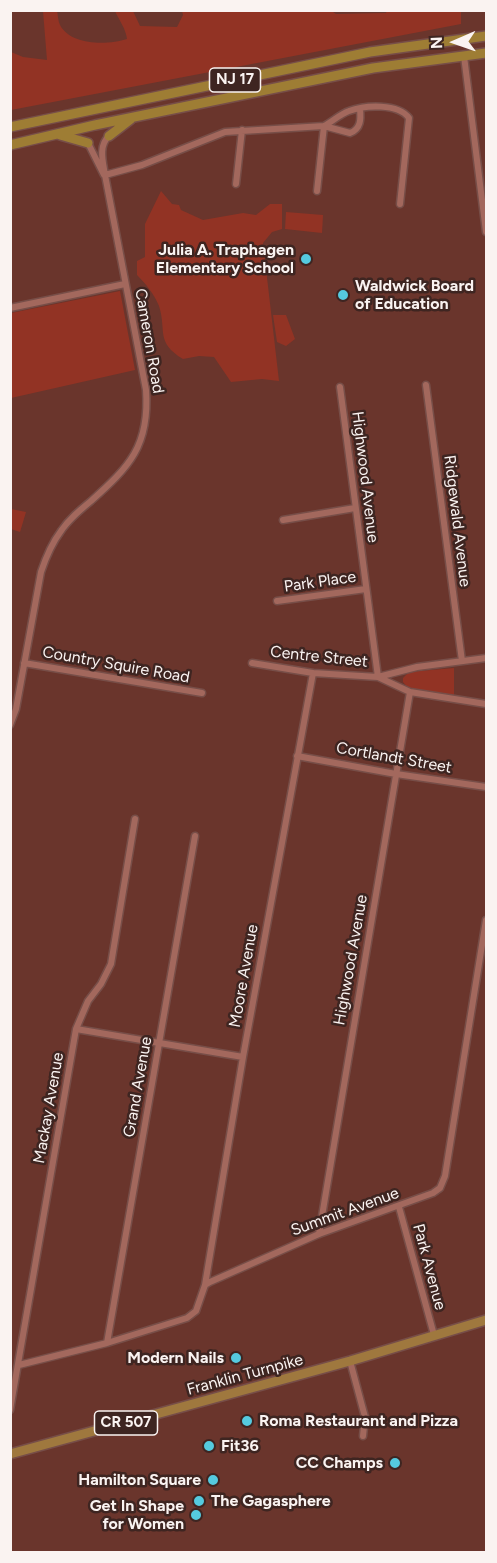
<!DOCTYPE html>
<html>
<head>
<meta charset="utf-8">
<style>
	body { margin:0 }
	#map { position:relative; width:497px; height:1563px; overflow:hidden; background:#6a352c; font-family:Figtree,sans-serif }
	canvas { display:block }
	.frame { position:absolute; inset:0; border:12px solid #faf3f1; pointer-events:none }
	.north { position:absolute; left:425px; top:12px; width:60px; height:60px; -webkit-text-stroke:4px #3e2521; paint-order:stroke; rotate:268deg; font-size:16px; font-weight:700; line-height:24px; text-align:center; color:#faf3f1 }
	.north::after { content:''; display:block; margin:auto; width:21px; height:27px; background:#faf3f1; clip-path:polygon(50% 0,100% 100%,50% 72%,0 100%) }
</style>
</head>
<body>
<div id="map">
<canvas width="497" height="1563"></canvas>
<div class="frame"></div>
<div class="north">N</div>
</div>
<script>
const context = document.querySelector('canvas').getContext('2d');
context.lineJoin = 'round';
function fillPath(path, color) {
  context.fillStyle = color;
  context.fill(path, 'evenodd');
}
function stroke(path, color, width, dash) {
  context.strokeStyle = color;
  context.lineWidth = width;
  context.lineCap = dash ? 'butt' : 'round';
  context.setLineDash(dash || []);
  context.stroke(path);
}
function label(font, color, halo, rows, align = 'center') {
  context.font = font + ' Figtree,sans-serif';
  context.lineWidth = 5;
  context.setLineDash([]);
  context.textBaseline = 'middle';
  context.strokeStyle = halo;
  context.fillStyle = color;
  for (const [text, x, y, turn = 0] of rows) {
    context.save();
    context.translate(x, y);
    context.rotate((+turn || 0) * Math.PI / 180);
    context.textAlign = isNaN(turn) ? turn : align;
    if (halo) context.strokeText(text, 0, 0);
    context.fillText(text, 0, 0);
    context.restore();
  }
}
fillPath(new Path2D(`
	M 330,10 L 336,14 L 386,13 L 387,10 L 461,11 L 461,24 L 11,110 L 11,52 L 23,57 L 47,60 L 43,11 L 57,11 C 58,15 58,21 60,25 C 71,46 108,45 127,39 C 126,29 119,20 115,11 L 133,11 L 140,26 L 177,27 L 183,15 L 182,11 Z
	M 161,191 L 172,204 L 179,205 L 181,210 L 203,220 L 243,213 L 256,215 L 270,204 L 282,204 L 282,229 L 272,232 L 263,243 L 279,381 L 262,379 L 231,382 L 214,357 L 199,356 L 183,359 C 155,342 167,331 159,306 C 154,294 146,284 137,275 L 137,261 L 145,257 L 145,224 Z
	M 286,212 L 323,215 L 322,233 L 285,229 Z
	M 120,291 L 135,370 L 11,398 L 11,313 Z
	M 273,315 L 286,315 L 295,339 L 286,346 L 277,342 Z
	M 11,509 L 26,512 L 20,532 L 11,529 Z
	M 454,668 L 454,695 L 408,688 L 403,682 L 403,678 L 409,672 Z`), '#923324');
const minor = new Path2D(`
	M 464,56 L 486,232
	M 88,143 L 104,175
	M 105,175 L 142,165 L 225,132 L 324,126 L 350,133 C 361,129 361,119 360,109
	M 236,184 L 242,130
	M 317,191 L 324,126 C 332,122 340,114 349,111 C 365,105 398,103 409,118 L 400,204
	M 10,308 L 125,284
	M 426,385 L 462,661
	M 340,387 L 378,677 L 417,667 L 486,658
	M 283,520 L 355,508
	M 277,601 L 366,589
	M 24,663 L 202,693
	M 252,663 L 313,673 L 378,677 L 410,692 L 486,704
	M 10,725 L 16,709 L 41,572 C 46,557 52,543 61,531 C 69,519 80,510 91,501 C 129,467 150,446 146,390 L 105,175 C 103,162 98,146 109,136
	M 297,756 L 396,774 L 486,787
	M 76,1029 L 243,1057
	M 399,1207 L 434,1335
	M 319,1234 L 410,692
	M 205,1285 L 243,1057 L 313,673
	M 107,1343 L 195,836
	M 350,1361 L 365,1417 L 363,1436
	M 19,1365 L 107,1343 L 187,1318 L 196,1311 L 205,1285 L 210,1282 L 319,1234 L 433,1193 L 440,1188 L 445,1176 L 486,920
	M 10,1410 L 76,1029 L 88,1001 L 101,984 L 111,964 L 135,819`);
const primary = new Path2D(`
	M 10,1454 L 350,1361 L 486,1320`);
const trunk = new Path2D(`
	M 10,127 L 370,52 L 486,36
	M 60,135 L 88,143
	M 109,136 L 131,119
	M 10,145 L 95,125 L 373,68 L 486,53`);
stroke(minor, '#774e48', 9);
stroke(primary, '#774e48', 12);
stroke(trunk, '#774e48', 12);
stroke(minor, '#a3685d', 6);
stroke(primary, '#9f783e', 9);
stroke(trunk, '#9e7d34', 9);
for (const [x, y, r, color] of [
	[306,259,6,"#55cadf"],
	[343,295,6,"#55cadf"],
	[236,1358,6,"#55cadf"],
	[247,1421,6,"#55cadf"],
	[209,1446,6,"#55cadf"],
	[395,1463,6,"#55cadf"],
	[213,1480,6,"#55cadf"],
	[199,1501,6,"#55cadf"],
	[196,1515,6,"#55cadf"]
]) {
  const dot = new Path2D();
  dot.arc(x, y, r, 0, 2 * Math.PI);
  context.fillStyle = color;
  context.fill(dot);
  stroke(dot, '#3e2521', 2);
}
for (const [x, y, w] of [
	[235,80,51],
	[126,1423,63]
]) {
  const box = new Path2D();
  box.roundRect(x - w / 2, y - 12, w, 24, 4.5);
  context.fillStyle = '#3e2521';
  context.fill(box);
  stroke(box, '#faf3f1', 1.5);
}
label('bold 15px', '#faf3f1', null, [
	["NJ 17",235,80],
	["CR 507",126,1423]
]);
label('bold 16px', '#faf3f1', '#3e2521', [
	["Julia A. Traphagen",294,250],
	["Elementary School",294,268],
	["Waldwick Board",355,286,"left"],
	["of Education",355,304,"left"],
	["Modern Nails",224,1358],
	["Roma Restaurant and Pizza",259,1421,"left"],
	["Fit36",221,1446,"left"],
	["CC Champs",383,1463],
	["Hamilton Square",201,1480],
	["The Gagasphere",211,1501,"left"],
	["Get In Shape",184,1506],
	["for Women",184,1524]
], 'right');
label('16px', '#faf3f1', '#3e2521', [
	["Cameron Road",149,341,80],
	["Highwood Avenue",365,477,83],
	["Ridgewald Avenue",457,521,83],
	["Park Place",320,582,-8],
	["Centre Street",319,657,6],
	["Country Squire Road",116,665,10],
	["Cortlandt Street",394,758,10],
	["Highwood Avenue",351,960,-80],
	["Moore Avenue",244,976,-80],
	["Grand Avenue",138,1087,-80],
	["Mackay Avenue",49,1108,-80],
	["Summit Avenue",345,1212,-20],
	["Park Avenue",429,1267,75],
	["Franklin Turnpike",245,1375,-15]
]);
</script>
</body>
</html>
